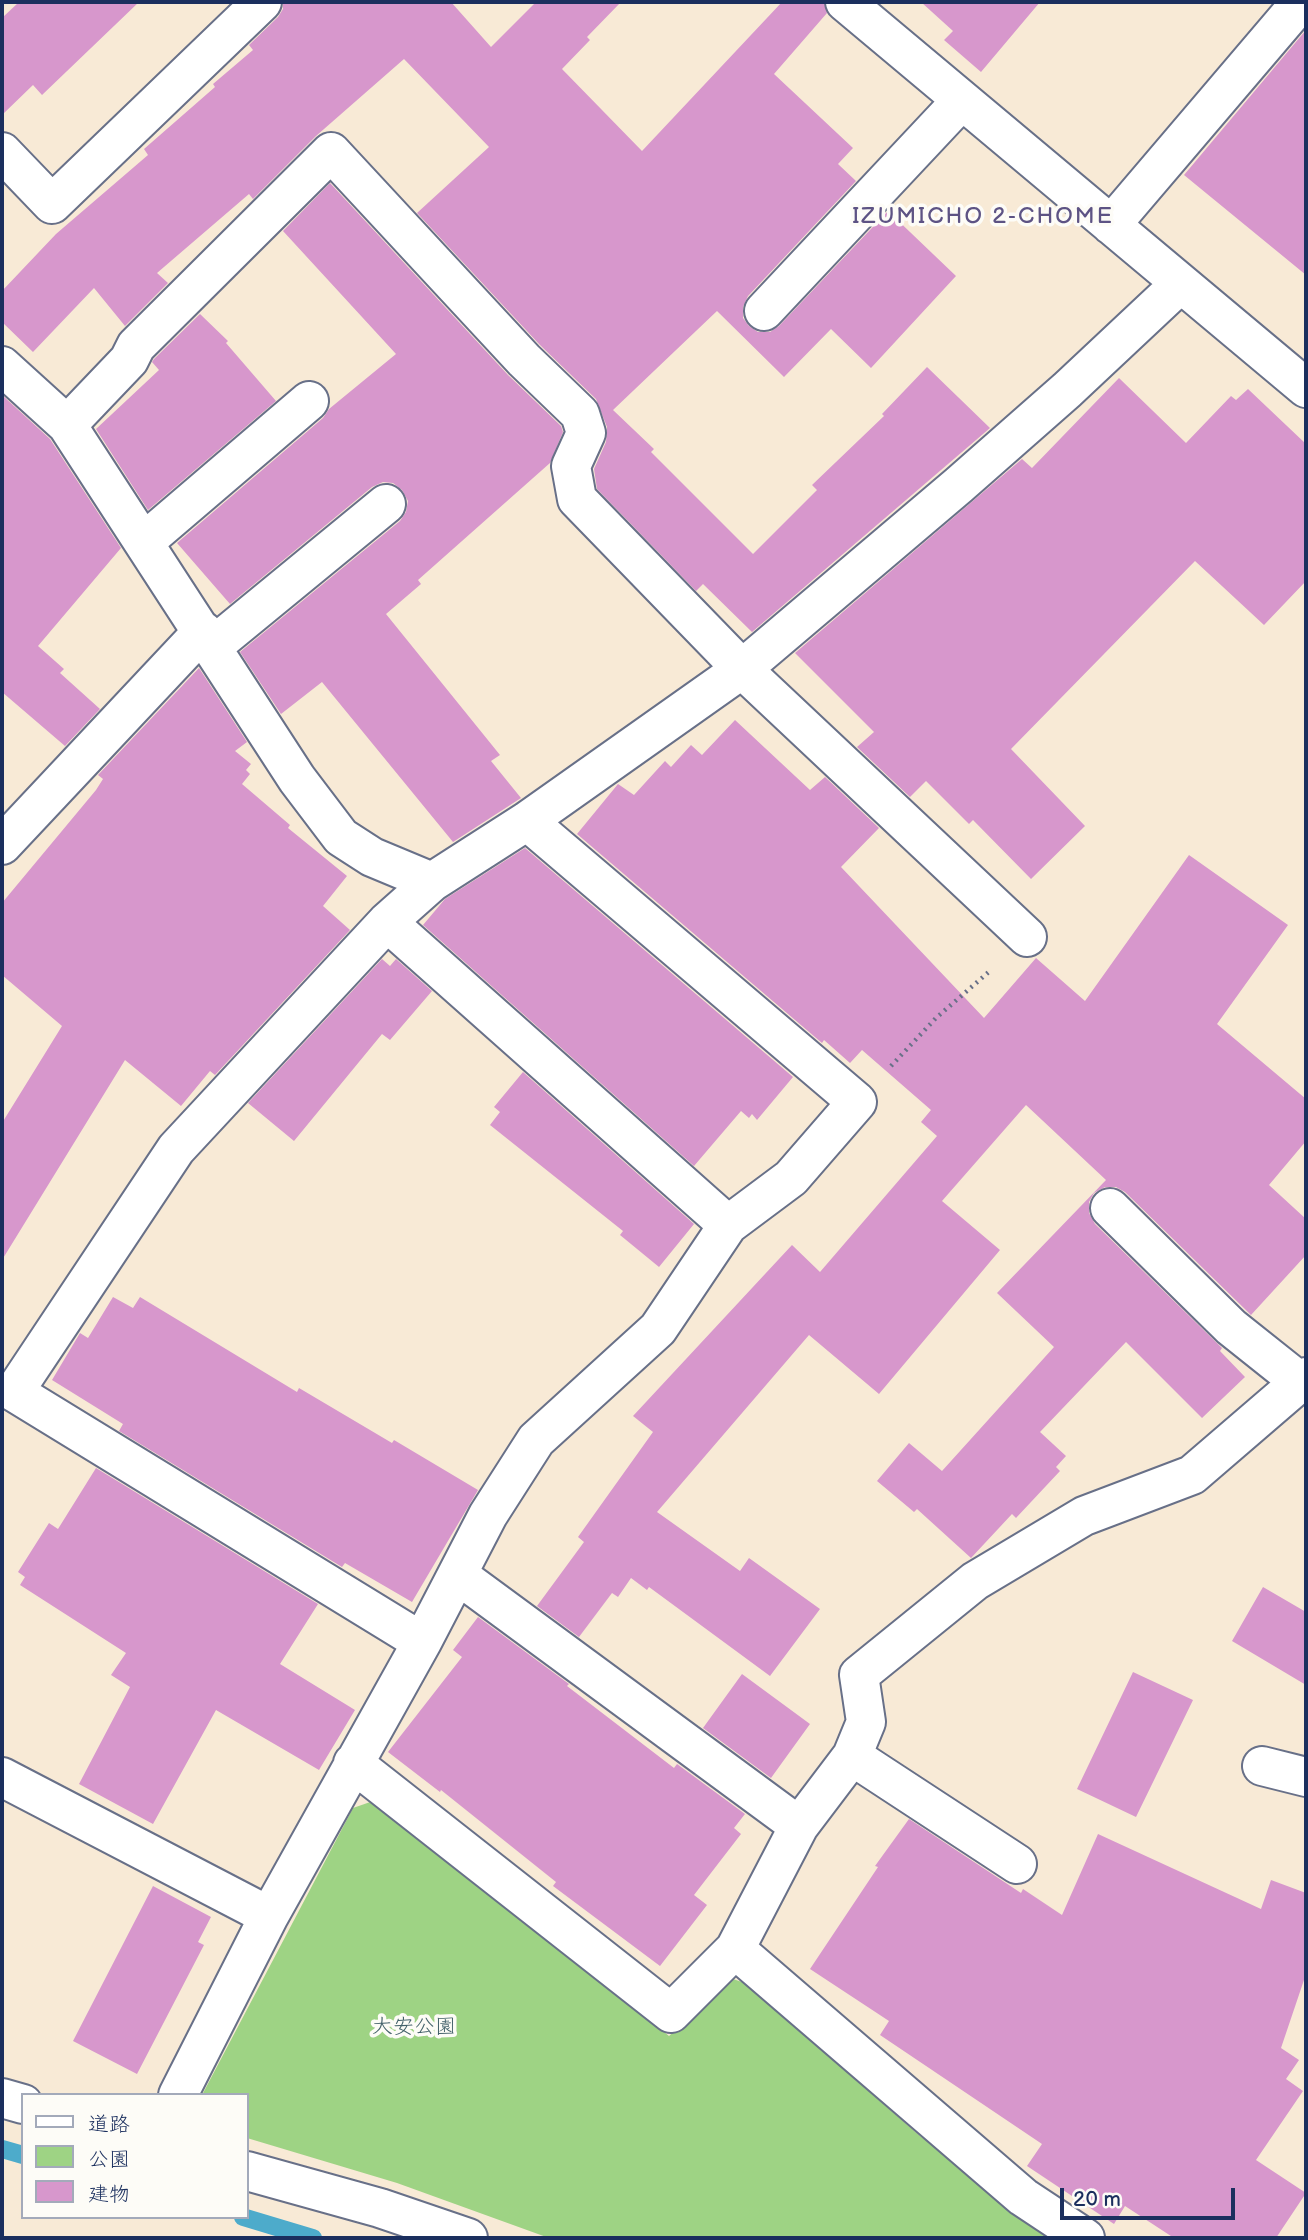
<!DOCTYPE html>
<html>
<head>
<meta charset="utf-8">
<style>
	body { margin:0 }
	#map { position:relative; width:1308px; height:2240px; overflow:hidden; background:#f8ead6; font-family:"Balsamiq Sans","Klee One",sans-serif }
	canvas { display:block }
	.frame { position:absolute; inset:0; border:4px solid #1b2f5e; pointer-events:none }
	.legend { position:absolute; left:21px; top:2093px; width:228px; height:126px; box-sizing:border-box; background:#fdfcf7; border:2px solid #a3aaba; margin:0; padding:9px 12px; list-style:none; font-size:21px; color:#1b2f5e }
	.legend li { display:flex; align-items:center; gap:14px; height:35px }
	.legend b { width:35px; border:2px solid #a3aaba }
	.scale { position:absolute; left:1060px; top:2188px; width:175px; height:32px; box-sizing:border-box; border:4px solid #1b2f5e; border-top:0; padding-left:9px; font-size:21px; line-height:24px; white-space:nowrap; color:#1b2f5e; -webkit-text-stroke:5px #fdfcf7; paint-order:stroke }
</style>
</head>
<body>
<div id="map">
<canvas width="1308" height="2240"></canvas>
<div class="frame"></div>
<ul class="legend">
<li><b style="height:9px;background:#fff"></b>道路</li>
<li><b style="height:19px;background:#9ed384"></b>公園</li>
<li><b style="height:19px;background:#d797cc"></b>建物</li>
</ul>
<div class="scale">20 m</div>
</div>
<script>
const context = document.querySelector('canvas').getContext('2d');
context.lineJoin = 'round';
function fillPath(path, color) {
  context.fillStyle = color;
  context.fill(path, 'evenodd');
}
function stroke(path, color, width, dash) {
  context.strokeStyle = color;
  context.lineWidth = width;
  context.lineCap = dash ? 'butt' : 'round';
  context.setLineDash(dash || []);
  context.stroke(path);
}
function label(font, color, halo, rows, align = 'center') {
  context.font = font + ' "Balsamiq Sans","Klee One",sans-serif';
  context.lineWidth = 7;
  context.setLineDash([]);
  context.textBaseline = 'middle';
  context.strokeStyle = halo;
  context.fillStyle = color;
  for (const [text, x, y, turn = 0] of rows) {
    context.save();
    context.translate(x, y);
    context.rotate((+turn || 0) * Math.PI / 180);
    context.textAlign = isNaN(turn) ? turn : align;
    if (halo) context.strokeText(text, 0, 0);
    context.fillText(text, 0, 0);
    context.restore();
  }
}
fillPath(new Path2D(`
	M 376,1800 L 669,2036 L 733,1979 L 745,1983 L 920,2136 L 1057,2238 L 549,2238 L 397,2183 L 247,2138 L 247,2095 L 202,2095 L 353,1808 Z`), '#9ed384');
stroke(new Path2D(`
	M 2,2149 L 23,2155
	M 243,2217 L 313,2238`), '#4dabcb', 18);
fillPath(new Path2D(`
	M 19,2 L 139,2 L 42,95 L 33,85 L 2,115 L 2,18 Z
	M 283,2 L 451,2 L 491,47 L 536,2 L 621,2 L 587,37 L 590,40 L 562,69 L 642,151 L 782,2 L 824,2 L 827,13 L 774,74 L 853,148 L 838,164 L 856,181 L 748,296 L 743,307 L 743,318 L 749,326 L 758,332 L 770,332 L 779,326 L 888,211 L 956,276 L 871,368 L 831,329 L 784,377 L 717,311 L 613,410 L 654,449 L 651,452 L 753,554 L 817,490 L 812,485 L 884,416 L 882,414 L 927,367 L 990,428 L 752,632 L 703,584 L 696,591 L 597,489 L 594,469 L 606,442 L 607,427 L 596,399 L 540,345 L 417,213 L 489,147 L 404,59 L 316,136 L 253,199 L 249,194 L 157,273 L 168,283 L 125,326 L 94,288 L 33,352 L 2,322 L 2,291 L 56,234 L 148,155 L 144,149 L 215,87 L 213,84 L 253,50 L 249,45 L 278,17 L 283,9 Z
	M 921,2 L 1040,2 L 981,72 L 944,40 L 953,31 Z
	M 1306,30 L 1306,275 L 1184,175 Z
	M 330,183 L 508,375 L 561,426 L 563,432 L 550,463 L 418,580 L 421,584 L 386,614 L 500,755 L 491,761 L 521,798 L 453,842 L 322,682 L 281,714 L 240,652 L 400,521 L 406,512 L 408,501 L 402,490 L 393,483 L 383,482 L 372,487 L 230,604 L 177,543 L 323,418 L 329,409 L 396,354 L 283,231 Z
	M 200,314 L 228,341 L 226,343 L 276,401 L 148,510 L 96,429 L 159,370 L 152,362 L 154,359 Z
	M 1119,378 L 1186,443 L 1231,396 L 1236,400 L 1248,389 L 1306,444 L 1306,581 L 1264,625 L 1195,561 L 1011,749 L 1085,826 L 1031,879 L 973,820 L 969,824 L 926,781 L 910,797 L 857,747 L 874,732 L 795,653 L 1022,459 L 1032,468 Z
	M 2,395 L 50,439 L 121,548 L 38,646 L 64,669 L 60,673 L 100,709 L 65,746 L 2,692 Z
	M 199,668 L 247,742 L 235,751 L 251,764 L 246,770 L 250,774 L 242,784 L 290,825 L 288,828 L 347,876 L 323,906 L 350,930 L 215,1075 L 210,1071 L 181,1106 L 125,1060 L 2,1260 L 2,1123 L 62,1026 L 2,975 L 2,903 L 96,790 L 103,779 L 98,775 Z
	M 735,720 L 810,790 L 825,777 L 879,828 L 841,867 L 984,1018 L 1036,958 L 1085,1001 L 1189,855 L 1288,925 L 1217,1024 L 1306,1099 L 1306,1141 L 1269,1185 L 1306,1219 L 1306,1255 L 1251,1315 L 1125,1192 L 1116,1187 L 1105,1187 L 1094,1193 L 1089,1202 L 1089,1213 L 1095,1224 L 1222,1348 L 1220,1351 L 1245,1377 L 1202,1418 L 1126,1342 L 1040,1432 L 1066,1456 L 1056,1467 L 1060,1471 L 1016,1518 L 1012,1514 L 971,1558 L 917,1509 L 914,1512 L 877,1481 L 909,1443 L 942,1471 L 1054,1347 L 997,1293 L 1106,1180 L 1026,1105 L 942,1201 L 1000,1250 L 879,1394 L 809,1335 L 657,1512 L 740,1571 L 749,1558 L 820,1609 L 770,1676 L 649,1587 L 647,1590 L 631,1578 L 618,1597 L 612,1593 L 579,1637 L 537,1606 L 584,1542 L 578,1537 L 653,1432 L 633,1416 L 792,1245 L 820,1272 L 937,1136 L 921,1122 L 931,1110 L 862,1050 L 850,1063 L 824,1040 L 822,1043 L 577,834 L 618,784 L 634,795 L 665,761 L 671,767 L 691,745 L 702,755 Z
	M 525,848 L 793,1077 L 757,1120 L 752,1114 L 749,1118 L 741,1111 L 694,1166 L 423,925 L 445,899 Z
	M 382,959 L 390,966 L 396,959 L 432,991 L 390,1040 L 382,1034 L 294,1141 L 248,1103 Z
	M 523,1072 L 694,1224 L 659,1267 L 620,1235 L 623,1231 L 490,1125 L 500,1112 L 494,1107 Z
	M 113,1297 L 133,1308 L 140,1297 L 297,1392 L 299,1388 L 392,1443 L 394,1440 L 478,1490 L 412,1602 L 345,1563 L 342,1567 L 119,1431 L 123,1424 L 52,1380 L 80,1333 L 88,1338 Z
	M 96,1468 L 318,1604 L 280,1664 L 355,1710 L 319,1770 L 216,1710 L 153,1824 L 79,1784 L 130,1687 L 111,1675 L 126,1653 L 20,1585 L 25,1577 L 18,1572 L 49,1523 L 58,1529 Z
	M 1263,1587 L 1306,1612 L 1306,1685 L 1232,1641 Z
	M 478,1617 L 569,1684 L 567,1686 L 674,1768 L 677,1764 L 745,1814 L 734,1828 L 741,1834 L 694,1895 L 707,1905 L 660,1966 L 553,1886 L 556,1882 L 441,1790 L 440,1792 L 388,1752 L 462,1657 L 453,1650 Z
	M 1133,1672 L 1193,1700 L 1136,1817 L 1077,1789 Z
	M 742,1674 L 810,1724 L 771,1778 L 703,1728 Z
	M 909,1819 L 1021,1893 L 1023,1889 L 1062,1915 L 1098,1834 L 1261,1909 L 1271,1880 L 1306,1893 L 1306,1974 L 1281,2048 L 1299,2060 L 1286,2079 L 1303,2091 L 1256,2160 L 1306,2193 L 1276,2238 L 1174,2238 L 1125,2206 L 1114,2224 L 1027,2166 L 1042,2144 L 880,2035 L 889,2021 L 810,1969 L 878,1867 L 875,1866 Z
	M 153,1886 L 211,1917 L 198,1942 L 204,1945 L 137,2074 L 73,2041 Z`), '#d797cc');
const minor = new Path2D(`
	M 845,2 L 1306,388
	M 2,152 L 52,204 L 262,2
	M 1111,225 L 1301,2
	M 764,311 L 962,100
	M 2,366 L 67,425
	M 144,542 L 309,401
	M 213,646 L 386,504
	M 2,845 L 203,631
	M 432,882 L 372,857 L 341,837 L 297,779 L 67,425 L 129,360 L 136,346 L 331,152 L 524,360 L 580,414 L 586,433 L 571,466 L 577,499 L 742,669 L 1027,937
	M 387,922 L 728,1225 L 791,1178 L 857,1102 L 527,821
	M 1110,1208 L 1231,1327 L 1300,1382
	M 458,1575 L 799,1826
	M 422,1642 L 14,1392 L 176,1149 L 387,922 L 432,882 L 527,821 L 742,669 L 959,485 L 1067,390 L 1180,284
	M 852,1756 L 1017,1864
	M 353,1763 L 671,2013 L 735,1949 L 799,1826 L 852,1756 L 866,1722 L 859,1675 L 975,1581 L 1084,1516 L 1192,1475 L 1306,1377
	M 1262,1766 L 1306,1777
	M 2,1777 L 269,1916
	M 735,1949 L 1023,2197 L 1085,2238
	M 178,2095 L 269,1916 L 422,1642 L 488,1515 L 536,1440 L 658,1329 L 728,1225
	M 2,2098 L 23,2104
	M 247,2171 L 380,2208 L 468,2238`);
stroke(minor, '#687088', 42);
stroke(new Path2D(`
	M 891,1066 L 936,1018 L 991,970`), '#687088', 4.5, [2, 5]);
stroke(minor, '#fff', 38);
label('21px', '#426069', '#fdfcf7', [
	["大安公園",414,2028]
]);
context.letterSpacing = '2px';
label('23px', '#5d5384', '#fdfcf7', [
	["IZUMICHO 2-CHOME",983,217]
]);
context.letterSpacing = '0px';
</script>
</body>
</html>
